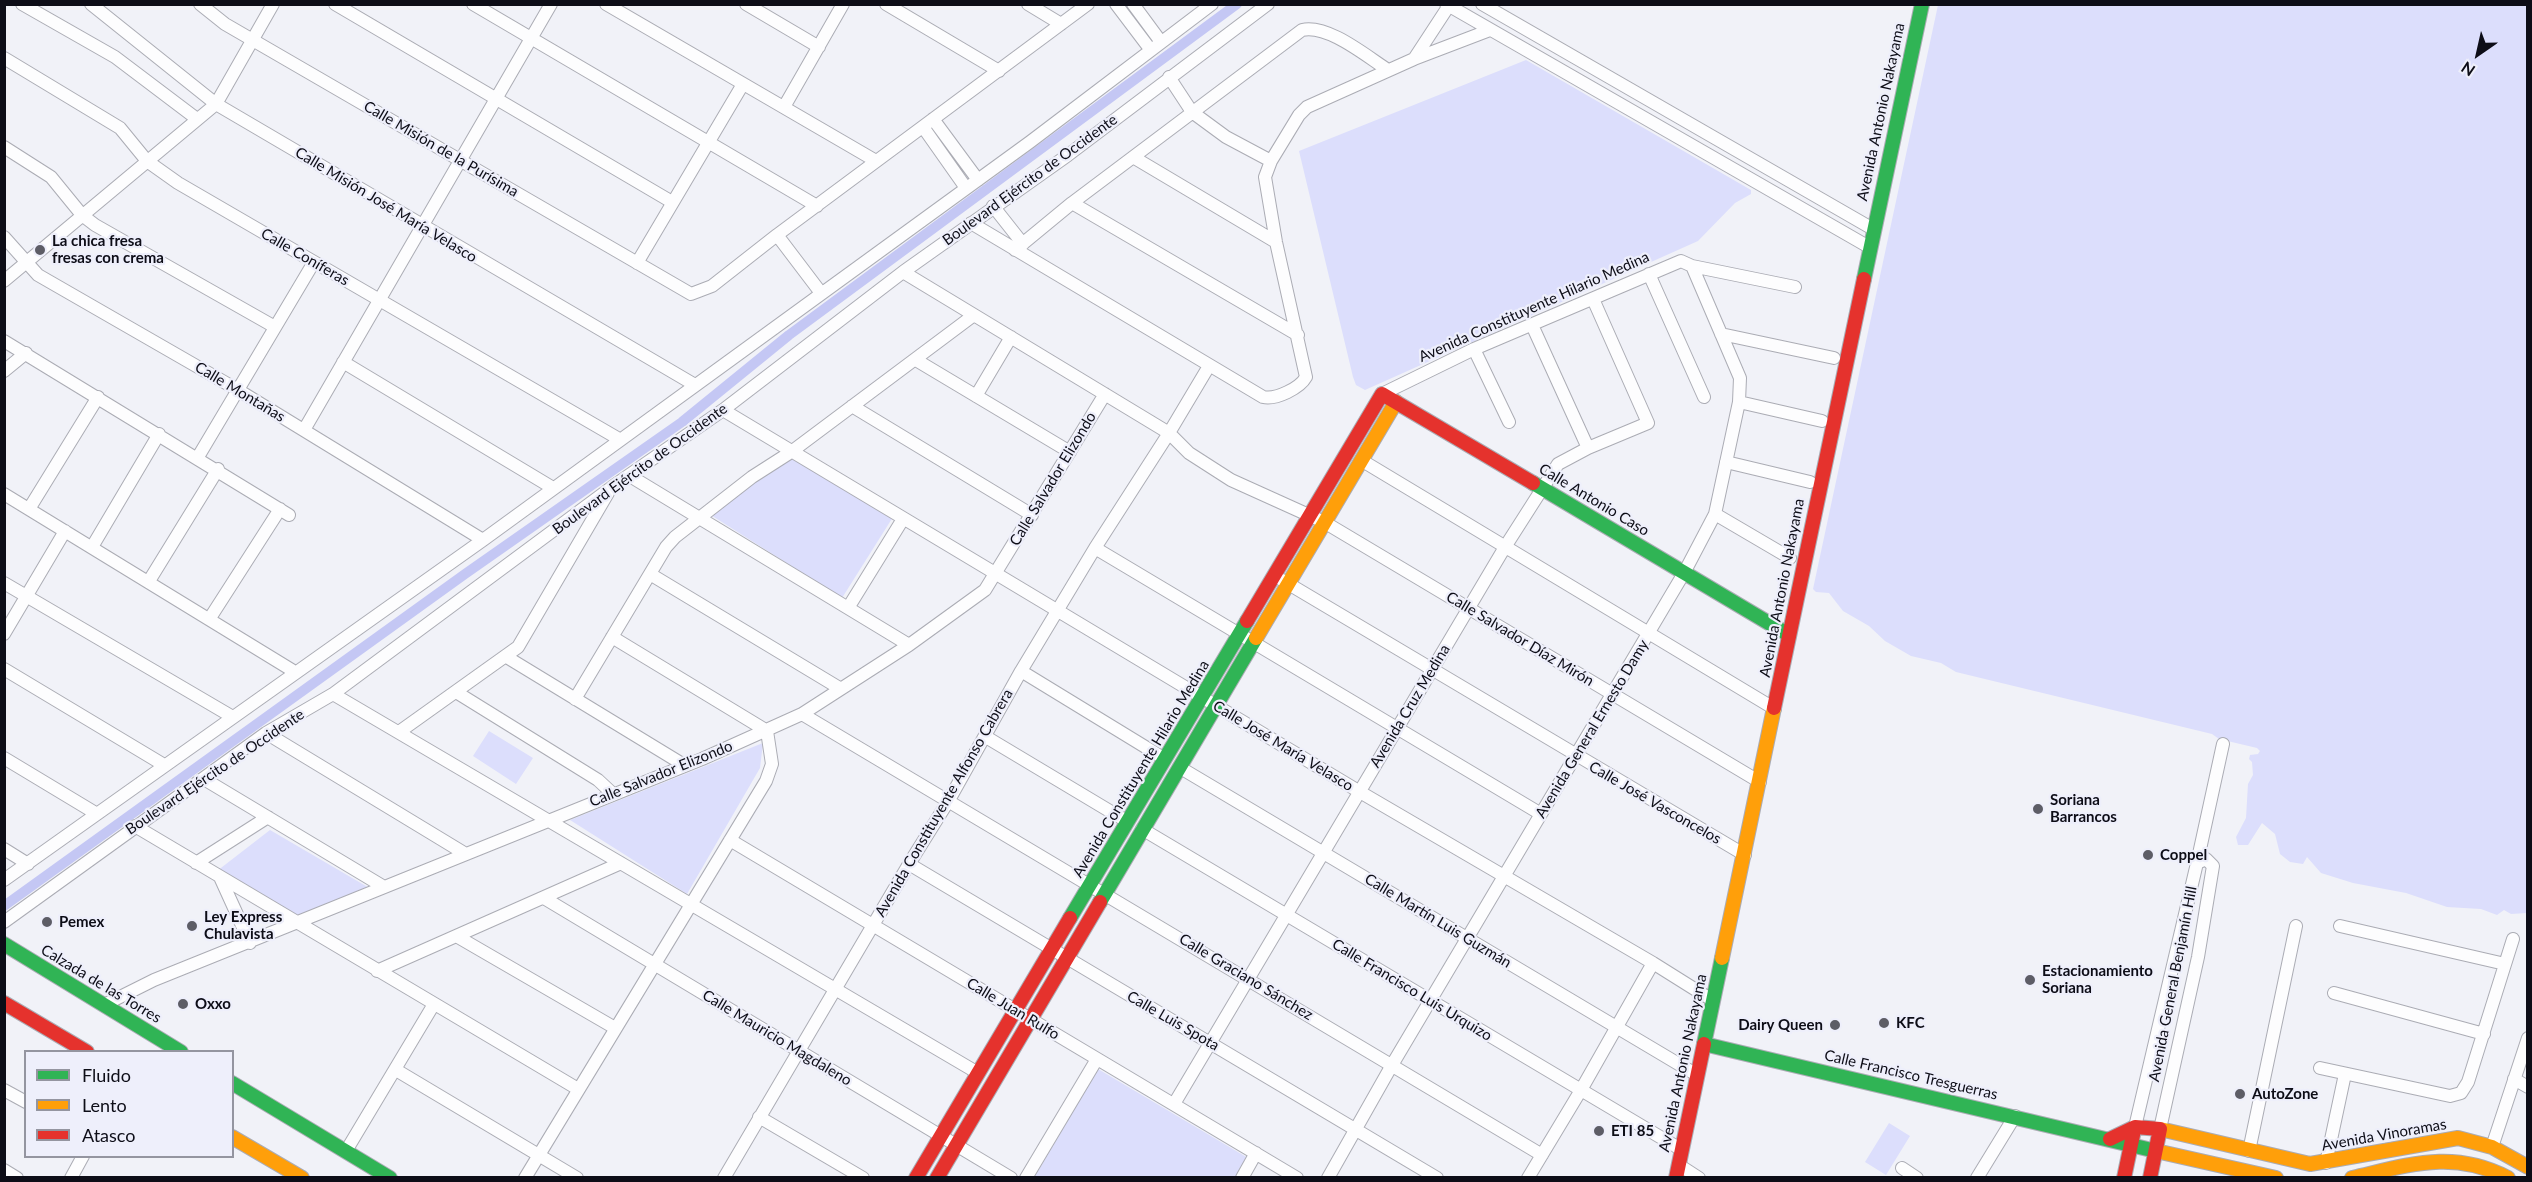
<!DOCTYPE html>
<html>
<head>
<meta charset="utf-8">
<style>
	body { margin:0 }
	#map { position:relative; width:2532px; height:1182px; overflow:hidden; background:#f1f2f8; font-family:Lato,sans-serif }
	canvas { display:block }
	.frame { position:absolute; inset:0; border:6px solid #0d0d17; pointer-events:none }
	.legend { position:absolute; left:24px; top:1050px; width:210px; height:108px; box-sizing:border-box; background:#eeeffb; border:2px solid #9495a0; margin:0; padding:8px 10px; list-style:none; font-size:18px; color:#0d0d17 }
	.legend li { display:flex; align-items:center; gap:12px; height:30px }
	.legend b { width:30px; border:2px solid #9495a0 }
	.north { position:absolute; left:2448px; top:24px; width:60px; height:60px; -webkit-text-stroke:4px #eeeffb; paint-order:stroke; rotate:214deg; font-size:16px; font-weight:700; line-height:24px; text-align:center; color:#0d0d17 }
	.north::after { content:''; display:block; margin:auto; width:21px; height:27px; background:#0d0d17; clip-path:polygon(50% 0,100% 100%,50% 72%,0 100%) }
</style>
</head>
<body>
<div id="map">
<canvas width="2532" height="1182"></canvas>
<div class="frame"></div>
<ul class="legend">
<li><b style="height:8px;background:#30b455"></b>Fluido</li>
<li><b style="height:8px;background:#ff9f0a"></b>Lento</li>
<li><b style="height:8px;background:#e5322d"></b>Atasco</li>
</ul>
<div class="north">N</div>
</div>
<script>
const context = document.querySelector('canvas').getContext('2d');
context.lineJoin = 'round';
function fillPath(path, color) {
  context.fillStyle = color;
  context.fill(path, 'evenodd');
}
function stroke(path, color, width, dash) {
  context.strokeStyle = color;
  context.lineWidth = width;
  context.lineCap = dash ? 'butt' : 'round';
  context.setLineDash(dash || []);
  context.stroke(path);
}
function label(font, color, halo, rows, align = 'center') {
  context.font = font + ' Lato,sans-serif';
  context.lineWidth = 4.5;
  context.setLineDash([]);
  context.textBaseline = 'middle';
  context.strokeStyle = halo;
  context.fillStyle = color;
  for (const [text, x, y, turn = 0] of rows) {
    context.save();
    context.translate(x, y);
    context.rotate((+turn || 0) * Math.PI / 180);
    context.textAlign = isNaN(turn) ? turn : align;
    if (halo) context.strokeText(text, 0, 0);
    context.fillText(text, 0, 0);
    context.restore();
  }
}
fillPath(new Path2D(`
	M 1938,5 L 2527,5 L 2527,913 L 2511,914 L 2504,910 L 2497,915 L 2481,909 L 2447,907 L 2406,893 L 2353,883 L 2321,873 L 2307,857 L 2303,864 L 2290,862 L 2280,854 L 2275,834 L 2262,823 L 2248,845 L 2238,845 L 2236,837 L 2246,818 L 2248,784 L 2253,775 L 2252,762 L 2249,759 L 2250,755 L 2258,754 L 2260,751 L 2257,748 L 2219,739 L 2212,734 L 1956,672 L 1941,663 L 1911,656 L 1885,641 L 1869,626 L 1843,611 L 1829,593 L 1816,592 L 1813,589 Z
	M 1526,60 L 1751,190 L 1751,194 L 1735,203 L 1698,241 L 1365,390 L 1356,385 L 1353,377 L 1299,151 Z
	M 789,457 L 893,517 L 842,598 L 706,512 Z
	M 489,731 L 533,758 L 516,784 L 473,756 Z
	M 763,743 L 760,768 L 687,894 L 570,820 Z
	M 270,830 L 371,889 L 300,919 L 217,871 Z
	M 1098,1069 L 1248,1158 L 1236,1177 L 1034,1178 Z
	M 1889,1123 L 1910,1136 L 1886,1175 L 1865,1162 Z`), '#dcdefc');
stroke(new Path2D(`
	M 4,906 L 465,574 L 682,422 L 789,335 L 1237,4`), '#c4c7f4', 10);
const street = new Path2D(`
	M 22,4 L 115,57 L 197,119
	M 91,4 L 216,104 L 695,385
	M 200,4 L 225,24 L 691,294 L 712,286 L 777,235 L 1088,4
	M 335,4 L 672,202
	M 473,4 L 817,206
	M 606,4 L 876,161
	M 746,4 L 819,47
	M 886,4 L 999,71
	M 1028,4 L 1061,24
	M 1116,4 L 1150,49
	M 1133,4 L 1161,42
	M 1446,4 L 1869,247
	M 1482,4 L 1873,229
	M 4,58 L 120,128 L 147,161 L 178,183 L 619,439
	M 1414,59 L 1490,30
	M 1169,77 L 1192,112 L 1226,137 L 1271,161
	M 784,107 L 843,4
	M 933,119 L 978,180
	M 923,127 L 966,188
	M 4,147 L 51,177 L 82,215 L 95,225 L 275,327
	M 1133,157 L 1276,242
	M 1072,203 L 1298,335
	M 993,206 L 1023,244
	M 971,223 L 1263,397 C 1276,400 1300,388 1306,377 L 1276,242 L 1265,177 L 1271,161 L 1299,115 L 1307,107 L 1414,59 L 1450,4
	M 777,235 L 821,293
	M 4,237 L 38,275 L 238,390 L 483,540
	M 1015,250 L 1072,203 L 1302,30 C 1328,24 1366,56 1388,70
	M 637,263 L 743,84
	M 1692,266 L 1795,287
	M 903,272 L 1169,433 L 1189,453 L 1231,480 L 1324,522 L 1760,782
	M 1649,274 L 1704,397
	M 4,281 L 216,104 L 273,4
	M 1532,325 L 1588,448
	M 1721,334 L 1834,358
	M 4,341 L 289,515
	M 1474,349 L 1509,422
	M 916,360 L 1070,452
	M 343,362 L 553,488
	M 4,371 L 26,353
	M 976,396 L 1011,337
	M 1739,402 L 1822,421
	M 852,406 L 1032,515
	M 723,410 L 1360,792 L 1653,963
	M 304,430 L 551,4
	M 198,457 L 314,262
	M 1361,460 L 1775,709
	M 1726,462 L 1810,482
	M 630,476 L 909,645
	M 4,494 L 295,672
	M 29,509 L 98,397
	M 1715,514 L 1790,558
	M 92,547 L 159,434
	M 1095,548 L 1541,814
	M 650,574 L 841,689
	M 1282,580 L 1745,855
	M 149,581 L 218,469
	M 4,583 L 231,716
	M 848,608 L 903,519
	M 210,618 L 280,509
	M 4,634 L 65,531
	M 505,656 L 684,765
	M 4,669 L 164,765
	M 1021,671 L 1165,759
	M 456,692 L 598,780 L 613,794
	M 333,694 L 978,1073
	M 575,699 L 666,547 L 675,537 L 752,477 L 791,452 L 974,315
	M 802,714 L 1542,1155
	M 399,732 L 518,647 L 608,493
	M 266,733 L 464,853
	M 986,737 L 1128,822
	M 4,758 L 97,814
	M 1179,767 L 1697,1075
	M 204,779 L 384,887
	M 135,826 L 578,1089
	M 1142,829 L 1682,1150
	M 730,840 L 1297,1178
	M 4,849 L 28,864
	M 196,863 L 268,817
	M 2197,863 L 2223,744
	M 909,864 L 1437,1178
	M 220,877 L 250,943
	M 4,880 L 483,540 L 1030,142 L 1212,4
	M 544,898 L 1011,1178
	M 4,922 L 266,733 L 333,694 L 612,487 L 723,410 L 903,272 L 1068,155 L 1268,4
	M 2340,926 L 2505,964
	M 458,937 L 615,1028
	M 377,971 L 621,863
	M 2334,993 L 2484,1034
	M 104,1005 L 154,980 L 702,759 L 802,714 L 909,645 L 985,590 L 1105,394
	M 2320,1068 L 2450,1096 L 2461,1093 L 2468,1082 L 2513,939
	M 396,1070 L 577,1178
	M 2514,1079 L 2528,1087
	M 4,1090 L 26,1102
	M 1174,1104 L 1505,547 L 1558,464 L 1588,448 L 1648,423 L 1593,299
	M 759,1117 L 863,1178
	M 2135,1127 L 2197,863 L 2206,859 L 2213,866 L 2198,957 L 2160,1129
	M 2492,1147 L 2528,1038
	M 346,1151 L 434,1004
	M 2249,1151 L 2296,926
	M 2326,1163 L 2345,1074
	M 1679,1165 L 1699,1178
	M 1902,1168 L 1917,1178
	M 4,1170 L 17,1178
	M 71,1178 L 83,1156
	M 525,1178 L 766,781 L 772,764 L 767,731 L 612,637
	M 724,1178 L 909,864 L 949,800 L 1021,671 L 1095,548 L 1169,433 L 1209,366
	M 1026,1178 L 1097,1059
	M 1242,1178 L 1256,1153
	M 1328,1178 L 1392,1065 L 1684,573 L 1715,514 L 1739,402 L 1740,378 L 1692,266 L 1681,261 L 1474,349 L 1382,394
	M 1528,1178 L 1581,1090 L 1653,963 L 1712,1000
	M 1977,1178 L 2015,1116`);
const fast = new Path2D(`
	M 1864,279 L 1922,4
	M 1533,483 L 1789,635
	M 1100,902 L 1256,638
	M 1070,918 L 1247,621
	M 4,944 L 181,1052
	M 1722,958 L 1704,1044 L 2156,1151
	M 232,1083 L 390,1178`);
const slow = new Path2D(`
	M 1256,638 L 1396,402
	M 1722,958 L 1774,708
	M 2160,1129 L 2310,1164 L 2458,1138 L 2492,1147 L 2528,1167
	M 232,1137 L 302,1178
	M 2156,1151 L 2276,1178
	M 2352,1178 C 2409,1165 2453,1149 2508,1178`);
const jam = new Path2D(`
	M 1247,621 L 1382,394 L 1533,483
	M 1774,708 L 1864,279
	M 4,1003 L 87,1052
	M 2110,1139 L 2135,1127 L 2160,1129 L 2150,1178
	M 916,1178 L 1070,918
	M 937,1178 L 1100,902
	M 1676,1178 L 1704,1044
	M 2124,1178 L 2133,1135`);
stroke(street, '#abacb4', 14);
stroke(fast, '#abacb4', 16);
stroke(slow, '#abacb4', 16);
stroke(jam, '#abacb4', 16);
stroke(street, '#fdfdfe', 12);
stroke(fast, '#30b455', 14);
stroke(slow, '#ff9f0a', 14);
stroke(jam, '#e5322d', 14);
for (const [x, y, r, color] of [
	[40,250,6,"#5d5d66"],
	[2038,809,6,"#5d5d66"],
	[2148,855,6,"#5d5d66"],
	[47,922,6,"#5d5d66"],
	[192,926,6,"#5d5d66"],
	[2030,980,6,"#5d5d66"],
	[183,1004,6,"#5d5d66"],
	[1884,1023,6,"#5d5d66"],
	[1835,1025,6,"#5d5d66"],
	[2240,1094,6,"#5d5d66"],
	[1599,1131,6,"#5d5d66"]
]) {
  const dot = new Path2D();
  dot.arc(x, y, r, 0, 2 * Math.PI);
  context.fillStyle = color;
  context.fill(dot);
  stroke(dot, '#eeeffb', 2);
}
label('15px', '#0d0d17', '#eeeffb', [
	["Avenida Antonio Nakayama",1881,112,-78],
	["Calle Misión de la Purísima",441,149,30],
	["Boulevard Ejército de Occidente",1030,180,-36],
	["Calle Misión José María Velasco",386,205,31],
	["Calle Coníferas",305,257,30],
	["Avenida Constituyente Hilario Medina",1534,307,-24],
	["Calle Montañas",240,392,31],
	["Boulevard Ejército de Occidente",640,469,-36],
	["Calle Salvador Elizondo",1053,479,-59],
	["Calle Antonio Caso",1594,500,31],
	["Avenida Antonio Nakayama",1782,588,-79],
	["Calle Salvador Díaz Mirón",1520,639,31],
	["Avenida Cruz Medina",1410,706,-59],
	["Avenida General Ernesto Damy",1592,729,-59],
	["Calle José María Velasco",1283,746,31],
	["Avenida Constituyente Hilario Medina",1141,769,-59],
	["Boulevard Ejército de Occidente",215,772,-34],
	["Calle Salvador Elizondo",661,774,-22],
	["Avenida Constituyente Alfonso Cabrera",944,803,-60],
	["Calle José Vasconcelos",1655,803,30],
	["Calle Martín Luis Guzmán",1438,921,31],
	["Calle Graciano Sánchez",1246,977,31],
	["Calzada de las Torres",101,984,31],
	["Avenida General Benjamín Hill",2173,984,-79],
	["Calle Francisco Luis Urquizo",1412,990,31],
	["Calle Juan Rulfo",1013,1009,31],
	["Calle Luis Spota",1173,1021,30],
	["Calle Mauricio Magdaleno",777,1038,31],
	["Avenida Antonio Nakayama",1683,1063,-78],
	["Calle Francisco Tresguerras",1911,1075,13],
	["Avenida Vinoramas",2384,1135,-10]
]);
label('bold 15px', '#0d0d17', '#eeeffb', [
	["La chica fresa",52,241],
	["fresas con crema",52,258],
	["Soriana",2050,800],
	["Barrancos",2050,817],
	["Coppel",2160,855],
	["Ley Express",204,917],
	["Chulavista",204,934],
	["Pemex",59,922],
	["Estacionamiento",2042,971],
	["Soriana",2042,988],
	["Oxxo",195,1004],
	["KFC",1896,1023],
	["Dairy Queen",1823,1025,"right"],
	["AutoZone",2252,1094],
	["ETI 85",1611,1131]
], 'left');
</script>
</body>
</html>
